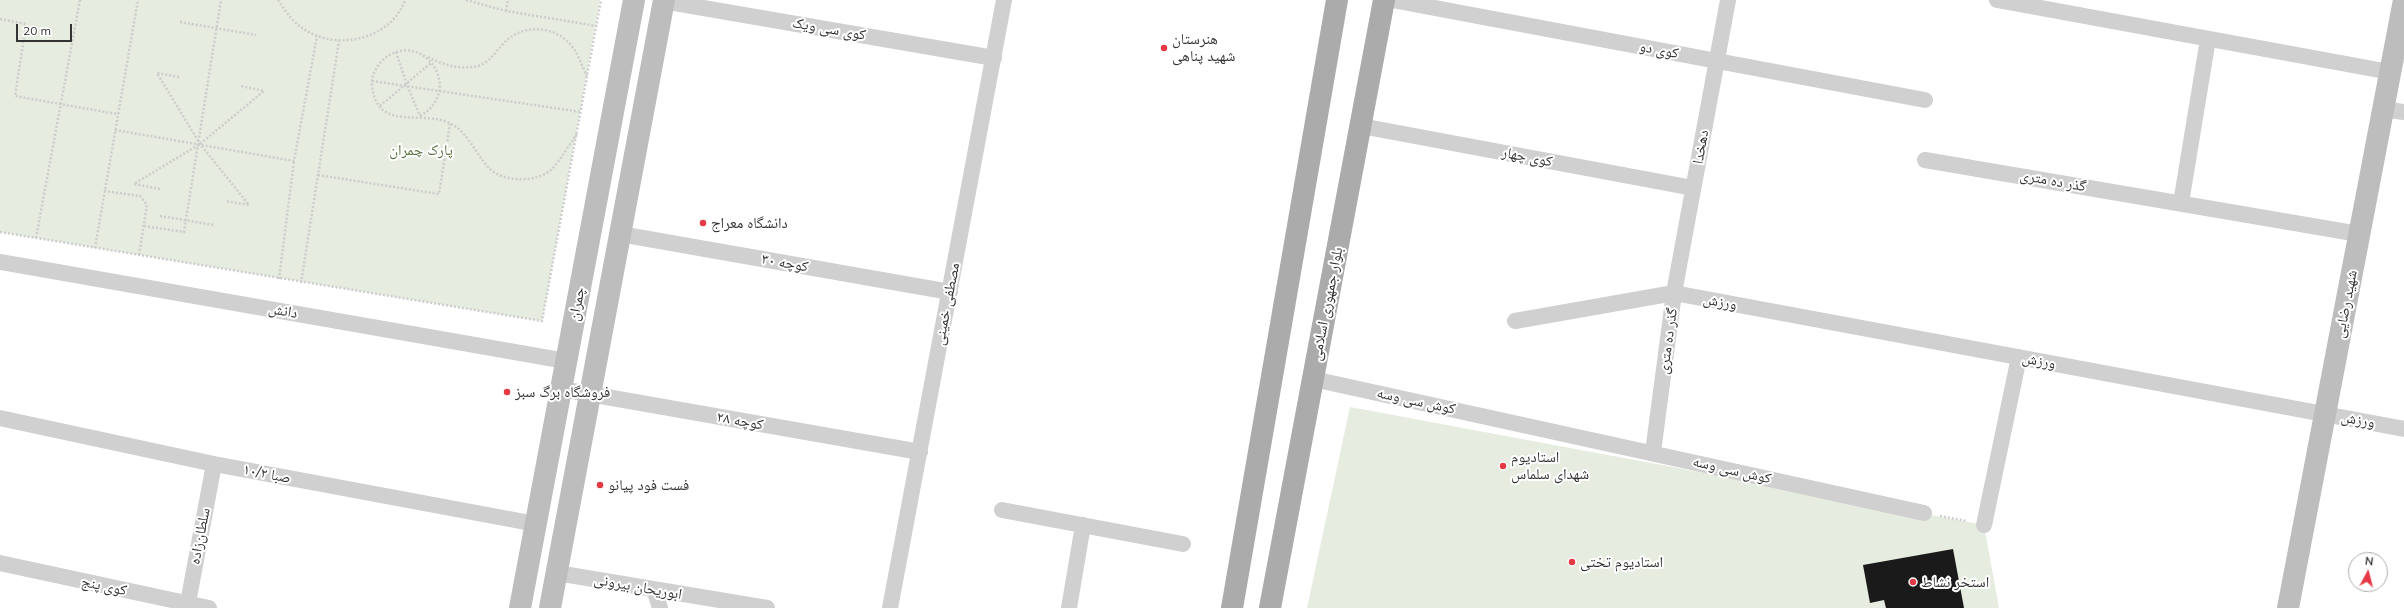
<!DOCTYPE html>
<html>
<head>
<meta charset="utf-8">
<style>
	body { margin:0 }
	#map { position:relative; width:2404px; height:608px; overflow:hidden; background:#fff; font-family:Mulish,sans-serif }
	canvas { display:block }
	.north { position:absolute; left:2348px; top:552px; width:40px; height:40px; box-sizing:border-box; background:#fff; border:1px solid #adadad; border-radius:50%; rotate:7deg; font-size:11px; font-weight:700; line-height:16px; text-align:center; color:#333 }
	.north::after { content:''; display:block; margin:auto; width:14px; height:18px; background:#e63946; clip-path:polygon(50% 0,100% 100%,50% 72%,0 100%) }
	.scale { position:absolute; left:16px; top:24px; width:56px; height:18px; box-sizing:border-box; border:2px solid #333; border-top:0; padding-left:5px; font-size:12px; line-height:14px; white-space:nowrap; color:#333; -webkit-text-stroke:3px #fff; paint-order:stroke }
</style>
</head>
<body>
<div id="map">
<canvas width="2404" height="608"></canvas>
<div class="north">N</div>
<div class="scale">20 m</div>
</div>
<script>
const context = document.querySelector('canvas').getContext('2d');
context.lineJoin = 'round';
function fillPath(path, color) {
  context.fillStyle = color;
  context.fill(path, 'evenodd');
}
function stroke(path, color, width, dash) {
  context.strokeStyle = color;
  context.lineWidth = width;
  context.lineCap = dash ? 'butt' : 'round';
  context.setLineDash(dash || []);
  context.stroke(path);
}
function label(font, color, halo, rows, align = 'center') {
  context.font = font + ' Mulish,"Noto Naskh Arabic",sans-serif';
  context.lineWidth = 4;
  context.setLineDash([]);
  context.textBaseline = 'middle';
  context.strokeStyle = halo;
  context.fillStyle = color;
  for (const [text, x, y, turn = 0] of rows) {
    context.save();
    context.translate(x, y);
    context.rotate((+turn || 0) * Math.PI / 180);
    context.textAlign = isNaN(turn) ? turn : align;
    if (halo) context.strokeText(text, 0, 0);
    context.fillText(text, 0, 0);
    context.restore();
  }
}
fillPath(new Path2D(`
	M 0,0 L 600,0 L 542,321 L 0,232 Z
	M 1350,407 L 1984,525 L 1999,608 L 1307,608 Z`), '#e6ecdf');
fillPath(new Path2D(`
	M 1953,549 L 1964,608 L 1886,608 L 1884,600 L 1870,603 L 1863,565 Z`), '#1a1a1a');
stroke(new Path2D(`
	M 278,0 C 286,12 294,24 307,31 C 340,51 392,38 405,0
	M 466,0 L 506,11 L 597,26
	M 506,11 L 508,0
	M 0,19 L 26,24 L 15,96 L 117,114
	M 180,22 L 256,35
	M 396,52 L 407,85 L 420,116
	M 428,57 C 443,65 460,70 478,66 C 491,62 498,48 507,40 C 525,24 554,26 570,44 C 578,52 582,67 587,76
	M 179,77 L 157,73 L 200,144 L 249,205 L 225,201
	M 372,81 L 581,112
	M 380,106 L 432,62
	M 420,116 C 464,91 426,32 388,56 C 379,62 371,74 372,84 C 376,137 428,105 456,127 C 469,136 477,155 488,167 C 502,183 537,183 552,169 C 561,159 569,145 577,134
	M 115,130 L 294,161 L 317,36
	M 318,175 L 439,194 L 450,124
	M 160,189 L 134,184 L 200,144 L 264,91 L 241,86
	M 104,191 L 140,196 L 147,205 L 139,255
	M 160,216 L 214,225
	M 144,226 L 184,232 L 221,0
	M 0,232 L 542,321 L 601,0
	M 36,238 L 80,0
	M 95,248 L 138,0
	M 279,279 L 294,161
	M 301,283 L 339,41
	M 1940,516 L 1967,521`), '#cdcdcd', 2.5, [2, 2]);
stroke(new Path2D(`
	M 1392,0 L 1925,100
	M 1728,0 L 1674,293 L 2404,429
	M 1997,0 L 2390,72
	M 663,1 L 994,58
	M 2383,109 L 2404,112
	M 1361,126 L 1693,188
	M 1925,160 L 2359,234
	M 2181,203 L 2208,39
	M 620,234 L 950,292
	M 0,262 L 566,361
	M 1515,321 L 1674,293 L 1653,452
	M 1313,379 L 1924,513
	M 561,389 L 920,452
	M 0,418 L 214,464 L 536,524
	M 1002,510 L 1183,544
	M 1984,525 L 2019,357
	M 0,563 L 209,608
	M 557,573 L 767,608
	M 654,589 L 660,608
	M 187,608 L 214,464
	M 890,608 L 1004,0
	M 1069,608 L 1083,525`), '#d0d0d0', 16);
stroke(new Path2D(`
	M 520,608 L 634,0
	M 550,608 L 664,0
	M 2288,608 L 2404,0`), '#bdbdbd', 22);
stroke(new Path2D(`
	M 1232,608 L 1337,0
	M 1270,608 L 1384,0`), '#ababab', 22);
for (const [x, y, r, color] of [
	[1164,48,4,"#e63946"],
	[703,223,4,"#e63946"],
	[507,392,4,"#e63946"],
	[1503,466,4,"#e63946"],
	[600,485,4,"#e63946"],
	[1572,562,4,"#e63946"],
	[1913,582,4,"#e63946"]
]) {
  const dot = new Path2D();
  dot.arc(x, y, r, 0, 2 * Math.PI);
  context.fillStyle = color;
  context.fill(dot);
  stroke(dot, '#fff', 1.5);
}
label('15px', '#333', '#fff', [
	["کوی سی ویک",829,29,10],
	["کوی دو",1659,50,11],
	["دهخدا",1701,147,-80],
	["کوی چهار",1527,157,11],
	["گذر ده متری",2053,181,10],
	["کوچه ۳۰",785,263,10],
	["ورزش",1720,302,10],
	["چمران",577,304,-79],
	["مصطفی خمینی",947,304,-79],
	["بلوار جمهوری اسلامی",1327,304,-79],
	["شهید رضایی",2346,304,-79],
	["دانش",283,311,10],
	["گذر ده متری",1668,341,-82],
	["ورزش",2039,361,11],
	["کوش سی وسه",1416,401,12],
	["ورزش",2358,420,10],
	["کوچه ۲۸",740,421,10],
	["کوش سی وسه",1732,470,13],
	["صبا ۱۰/۲",267,474,11],
	["سلطان‌زاده",200,536,-79],
	["کوی پنج",104,586,12],
	["ابوریحان بیرونی",638,587,10]
]);
label('15px', '#333', '#fff', [
	["هنرستان",1172,39],
	["شهید پناهی",1172,56],
	["دانشگاه معراج",711,223],
	["فروشگاه برگ سبز",515,392],
	["استادیوم",1511,457],
	["شهدای سلماس",1511,474],
	["فست فود پیانو",608,485],
	["استادیوم تختی",1580,562],
	["استخر نشاط",1921,582]
], 'left');
label('15px', '#56703f', '#fff', [
	["پارک چمران",421,150]
]);
</script>
</body>
</html>
